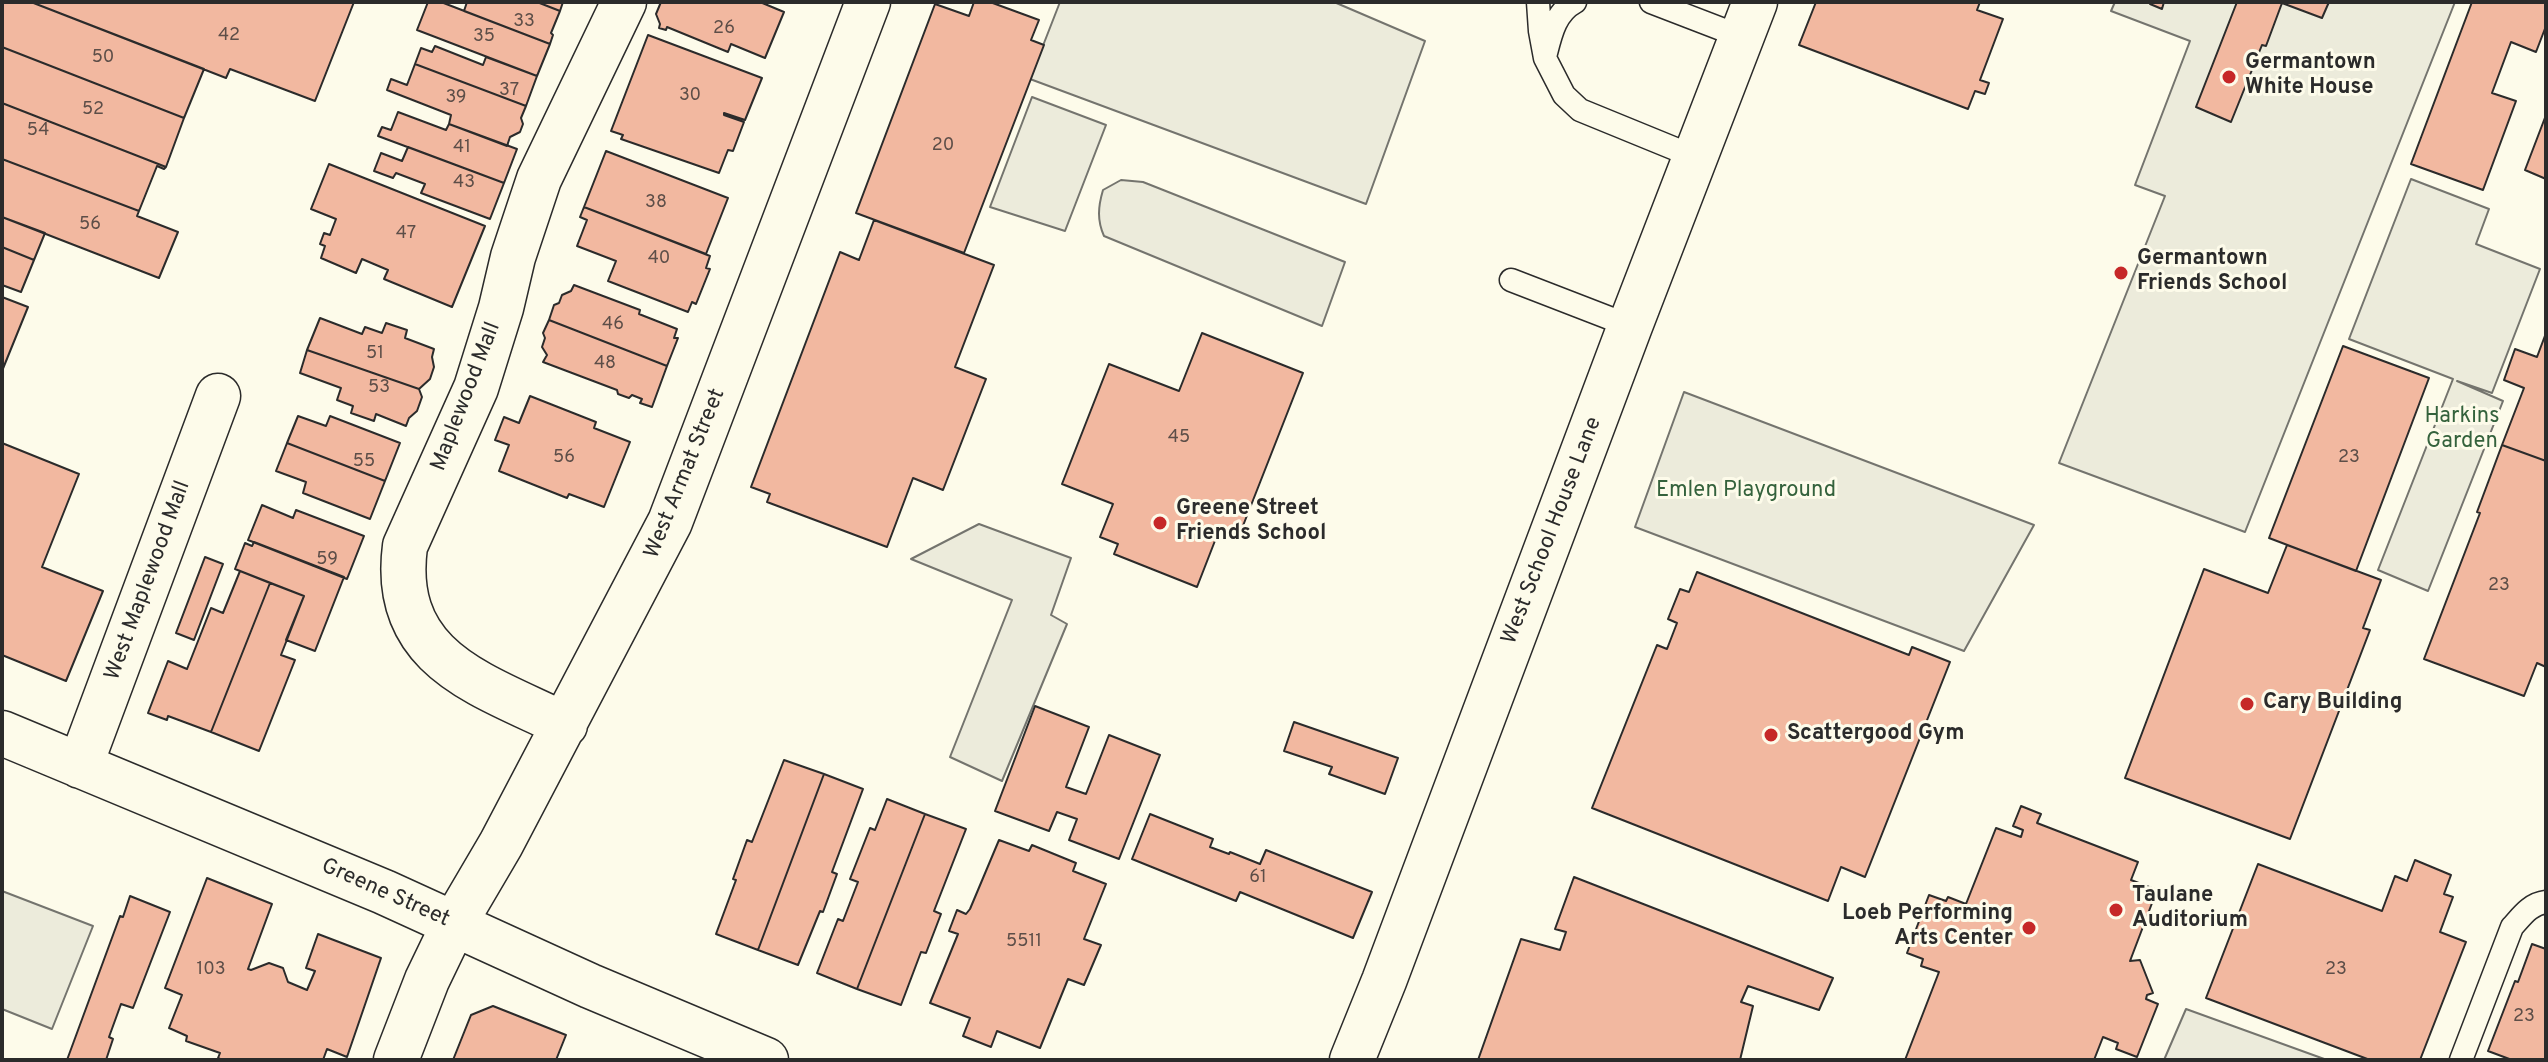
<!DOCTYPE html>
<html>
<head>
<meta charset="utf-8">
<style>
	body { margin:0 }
	#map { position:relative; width:2548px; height:1062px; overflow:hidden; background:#fdfbea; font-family:Overpass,sans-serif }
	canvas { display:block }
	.frame { position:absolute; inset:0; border:4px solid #2b2b2b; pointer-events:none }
</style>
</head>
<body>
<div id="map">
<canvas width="2548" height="1062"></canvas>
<div class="frame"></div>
</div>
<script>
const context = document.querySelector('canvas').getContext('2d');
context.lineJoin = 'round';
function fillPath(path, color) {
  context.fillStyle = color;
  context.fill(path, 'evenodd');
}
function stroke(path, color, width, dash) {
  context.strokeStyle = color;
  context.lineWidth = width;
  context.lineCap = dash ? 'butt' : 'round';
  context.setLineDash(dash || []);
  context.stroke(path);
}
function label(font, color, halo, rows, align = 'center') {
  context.font = font + ' Overpass,sans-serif';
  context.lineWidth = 6;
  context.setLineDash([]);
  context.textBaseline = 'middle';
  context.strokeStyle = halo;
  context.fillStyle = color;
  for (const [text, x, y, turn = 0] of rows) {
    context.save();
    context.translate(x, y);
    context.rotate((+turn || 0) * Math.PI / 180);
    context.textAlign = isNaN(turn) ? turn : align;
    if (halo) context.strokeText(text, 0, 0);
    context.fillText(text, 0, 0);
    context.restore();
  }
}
const green = new Path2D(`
	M 1060,2 L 1334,2 L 1425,41 L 1366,204 L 1030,79 Z
	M 2115,2 L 2455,2 L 2245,532 L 2059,463 L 2165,196 L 2135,185 L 2190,41 L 2111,11 Z
	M 1032,97 L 1106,125 L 1065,231 L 990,207 Z
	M 2411,179 L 2489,209 L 2476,244 L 2540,269 L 2492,393 L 2457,381 L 2503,401 L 2428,591 L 2378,570 L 2453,379 L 2349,339 Z
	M 1121,180 L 1143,182 L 1345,262 L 1322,326 L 1104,236 C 1097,220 1098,207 1103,190 Z
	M 1684,392 L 2034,525 L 1964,651 L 1635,527 Z
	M 979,524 L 1071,558 L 1051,615 L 1067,624 L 1002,781 L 950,757 L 1012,600 L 911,559 Z
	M 2,891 L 93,926 L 52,1029 L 2,1009 Z
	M 2186,1009 L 2327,1060 L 2164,1060 Z`);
fillPath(green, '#ecebdb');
stroke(green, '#74746e', 2);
const building = new Path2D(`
	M 2,2 L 31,2 L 204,69 L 184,118 L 2,47 Z
	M 31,2 L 354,2 L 315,101 L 230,69 L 226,78 Z
	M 428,2 L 441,2 L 550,44 L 537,76 L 417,30 Z
	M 467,2 L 537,2 L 560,11 L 551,33 L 553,35 L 550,44 L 464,11 Z
	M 537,2 L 563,2 L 560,11 Z
	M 661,2 L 760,2 L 784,12 L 765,58 L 731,44 L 728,52 L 667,27 L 666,30 L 659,28 L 660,24 L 656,14 Z
	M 974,2 L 990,2 L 1039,20 L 1031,40 L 1044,45 L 964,253 L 856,213 L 935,4 L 969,16 Z
	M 1816,2 L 1980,2 L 1977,10 L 2003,19 L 1980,80 L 1989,83 L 1985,94 L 1975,91 L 1968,109 L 1799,45 Z
	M 2151,2 L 2164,2 L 2162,9 L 2150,4 Z
	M 2237,2 L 2329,2 L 2322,18 L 2282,3 L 2266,46 L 2262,45 L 2231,122 L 2196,107 Z
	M 2472,2 L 2546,2 L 2546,26 L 2536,52 L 2511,42 L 2492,93 L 2516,101 L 2483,190 L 2411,164 Z
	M 648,35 L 762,78 L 745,120 L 724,113 L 724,115 L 744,122 L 733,151 L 728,150 L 719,173 L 621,139 L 623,135 L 611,131 Z
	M 435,46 L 483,65 L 486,57 L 537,76 L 526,106 L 415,64 L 421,48 L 432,52 Z
	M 2,47 L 184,118 L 166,167 L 2,103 Z
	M 415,64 L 526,106 L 521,118 L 523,124 L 520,132 L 510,137 L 507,146 L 449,124 L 451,115 L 387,90 L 391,79 L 407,85 Z
	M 2,103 L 166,167 L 164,169 L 157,166 L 139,211 L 2,159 Z
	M 398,112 L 446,130 L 449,124 L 517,149 L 504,183 L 378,136 L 382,127 L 391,130 Z
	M 2546,115 L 2546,179 L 2525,170 Z
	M 408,147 L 504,183 L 490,219 L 421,193 L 425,184 L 396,173 L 393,178 L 374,171 L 381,153 L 402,161 Z
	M 606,151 L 728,198 L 706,254 L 584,207 Z
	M 2,159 L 139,211 L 137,216 L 178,232 L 159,278 L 2,217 Z
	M 329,164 L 485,226 L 452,307 L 384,279 L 388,270 L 362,259 L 356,273 L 321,258 L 325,246 L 320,244 L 324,233 L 330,235 L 336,219 L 311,209 Z
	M 584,207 L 710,256 L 706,268 L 710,269 L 696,304 L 692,302 L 688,312 L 608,281 L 616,261 L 577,246 L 587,220 L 580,217 Z
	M 2,217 L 45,233 L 34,260 L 2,247 Z
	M 874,220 L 994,265 L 955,367 L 986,379 L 943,490 L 913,478 L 887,547 L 767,502 L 770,494 L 751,487 L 840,252 L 859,260 Z
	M 2,247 L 34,260 L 21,292 L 2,285 Z
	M 574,285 L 640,310 L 639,314 L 677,329 L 674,338 L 678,338 L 667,366 L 549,320 L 554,305 L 559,303 L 562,295 L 571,291 Z
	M 2,297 L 28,307 L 2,371 Z
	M 320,318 L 362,334 L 365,327 L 382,333 L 386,323 L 407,330 L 405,338 L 434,349 L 432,357 L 434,367 L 430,379 L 419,389 L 307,350 Z
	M 549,320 L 667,366 L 652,407 L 640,403 L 642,399 L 632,395 L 629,398 L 618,394 L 617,390 L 543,362 L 547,355 L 542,347 L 545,338 L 543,333 Z
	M 1202,333 L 1303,373 L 1237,541 L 1218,533 L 1197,587 L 1114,554 L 1118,544 L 1100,537 L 1113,504 L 1062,484 L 1109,364 L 1179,391 Z
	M 2546,333 L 2546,461 L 2502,445 L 2524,388 L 2504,380 L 2515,349 L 2537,357 Z
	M 2343,346 L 2429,378 L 2356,571 L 2269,538 Z
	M 307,350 L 419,389 L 422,397 L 417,411 L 409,418 L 406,426 L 376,414 L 374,421 L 351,413 L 353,406 L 337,400 L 341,388 L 300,373 Z
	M 530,396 L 596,422 L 594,428 L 630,442 L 604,507 L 569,494 L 567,498 L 499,471 L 509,445 L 495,440 L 504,417 L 519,423 Z
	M 298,416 L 326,426 L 330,416 L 400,443 L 385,481 L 287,443 Z
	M 2,443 L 79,474 L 42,567 L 103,591 L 66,681 L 2,655 Z
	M 287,443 L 385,481 L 370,519 L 303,493 L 306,482 L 276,471 Z
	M 2502,445 L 2546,461 L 2546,667 L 2537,663 L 2524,696 L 2424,659 L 2480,513 L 2477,512 Z
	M 262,505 L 293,518 L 296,510 L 364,536 L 347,579 L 248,540 Z
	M 254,542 L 344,577 L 315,651 L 286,640 L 304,596 L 235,569 L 245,543 L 252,546 Z
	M 2287,545 L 2381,580 L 2363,628 L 2370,630 L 2290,839 L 2125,778 L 2204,569 L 2268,593 Z
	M 205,557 L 223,564 L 194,640 L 176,633 Z
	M 240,571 L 270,583 L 211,732 L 168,716 L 167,720 L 148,713 L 168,661 L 187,669 L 211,608 L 223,613 Z
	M 1697,572 L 1909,655 L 1912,647 L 1950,662 L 1865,877 L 1841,867 L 1828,901 L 1592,808 L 1657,645 L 1667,649 L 1677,623 L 1668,619 L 1680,589 L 1689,592 Z
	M 270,583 L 304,596 L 281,655 L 295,660 L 259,751 L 211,732 Z
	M 1035,706 L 1089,727 L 1066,787 L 1086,794 L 1109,735 L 1160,755 L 1119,859 L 1069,840 L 1077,819 L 1057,812 L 1049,831 L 995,811 Z
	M 1294,722 L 1398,758 L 1385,794 L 1329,774 L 1332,767 L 1284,751 Z
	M 784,760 L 824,774 L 758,950 L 716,934 L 736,880 L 733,879 L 747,840 L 752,842 Z
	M 824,774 L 863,789 L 832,872 L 837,874 L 823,912 L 820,911 L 798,965 L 758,950 Z
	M 887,799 L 925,814 L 857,989 L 817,973 L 838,919 L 843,921 L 858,882 L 850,879 L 870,828 L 875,830 Z
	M 2021,806 L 2041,814 L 2037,823 L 2138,862 L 2131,880 L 2157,890 L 2130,961 L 2140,960 L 2153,993 L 2147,995 L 2146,999 L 2158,1004 L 2137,1057 L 2116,1049 L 2118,1043 L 2103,1037 L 2094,1060 L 1905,1060 L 1939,972 L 1921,966 L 1923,959 L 1907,953 L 1929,895 L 1946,901 L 1948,897 L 1966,904 L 1996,828 L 2021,837 L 2023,830 L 2013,826 Z
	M 925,814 L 966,829 L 934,911 L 941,914 L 926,953 L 921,952 L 901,1005 L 857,989 Z
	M 1150,814 L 1213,839 L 1210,847 L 1229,854 L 1230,852 L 1260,864 L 1266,850 L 1372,892 L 1353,938 L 1240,892 L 1236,901 L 1132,859 Z
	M 999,840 L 1029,851 L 1032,845 L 1076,863 L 1073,871 L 1106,884 L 1084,939 L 1101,945 L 1084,985 L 1068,979 L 1040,1048 L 997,1031 L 991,1047 L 963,1036 L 970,1018 L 930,1003 L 958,934 L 949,931 L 957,910 L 966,914 L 970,909 Z
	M 2415,860 L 2451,875 L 2444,894 L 2453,897 L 2440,932 L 2466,942 L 2420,1060 L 2370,1060 L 2206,998 L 2258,864 L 2382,911 L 2395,876 L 2407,881 Z
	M 1574,877 L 1833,978 L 1819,1010 L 1748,986 L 1741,1002 L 1753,1006 L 1740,1060 L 1478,1060 L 1521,939 L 1560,950 L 1566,932 L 1555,929 Z
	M 207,878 L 272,904 L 248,969 L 251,970 L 269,963 L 283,968 L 288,982 L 307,990 L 315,971 L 306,968 L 318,934 L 381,958 L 347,1057 L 327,1049 L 323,1060 L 222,1060 L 218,1058 L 220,1053 L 186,1041 L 187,1036 L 169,1028 L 182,995 L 165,988 Z
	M 130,896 L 170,912 L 133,1008 L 121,1004 L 109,1037 L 113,1039 L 106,1060 L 67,1060 L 120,916 L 123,917 Z
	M 2532,944 L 2546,949 L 2546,1060 L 2512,1060 L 2488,1051 L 2515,981 L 2518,982 Z
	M 493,1006 L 566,1035 L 556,1060 L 453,1060 L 471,1015 Z`);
fillPath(building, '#f2b8a0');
stroke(building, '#2b2b2b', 2);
const lane = new Path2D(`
	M 1538,2 L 1540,31 L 1545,58 L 1564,95 L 1580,110 L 1695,157
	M 1651,2 L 1742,37
	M 1546,53 C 1551,33 1556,12 1575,2
	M 1511,280 L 1630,326
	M 2461,1060 L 2512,927 C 2522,916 2530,904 2546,902`);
const street = new Path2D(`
	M 565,725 C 482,684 390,660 405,546 L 476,388 L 501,308 L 513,257 L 539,179 L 624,2
	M 2,733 L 384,892 L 590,986 L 766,1060
	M 80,766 L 218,396
	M 396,1060 L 427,980 L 454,924 L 501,844 L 670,522 L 868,2
	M 1352,1060 L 1384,981 L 1630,326 L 1755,2`);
stroke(lane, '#2b2b2b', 25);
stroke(street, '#2b2b2b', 47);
stroke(lane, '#fdfbea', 22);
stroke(street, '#fdfbea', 44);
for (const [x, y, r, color] of [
	[2229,77,8,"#c62828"],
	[2121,273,8,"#c62828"],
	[1160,523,8,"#c62828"],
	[2247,704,8,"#c62828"],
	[1771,735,8,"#c62828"],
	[2116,910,8,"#c62828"],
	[2029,928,8,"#c62828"]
]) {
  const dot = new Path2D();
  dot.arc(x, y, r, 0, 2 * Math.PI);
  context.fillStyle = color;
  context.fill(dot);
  stroke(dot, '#fdfbea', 3);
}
label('18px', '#5d4e48', null, [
	["33",524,22],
	["26",724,29],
	["42",229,36],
	["35",484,37],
	["50",103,58],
	["37",509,91],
	["30",690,96],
	["39",456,98],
	["52",93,110],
	["54",38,131],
	["20",943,146],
	["41",462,148],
	["43",464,183],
	["38",656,203],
	["56",90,225],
	["47",406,234],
	["40",659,259],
	["46",613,325],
	["51",375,354],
	["48",605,364],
	["53",379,388],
	["45",1179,438],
	["56",564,458],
	["23",2349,458],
	["55",364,462],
	["59",327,560],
	["23",2499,586],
	["61",1258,878],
	["5511",1024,942],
	["103",211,970],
	["23",2336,970],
	["23",2524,1017]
]);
label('bold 22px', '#2b2b2b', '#fdfbea', [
	["Germantown",2245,64],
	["White House",2245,89],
	["Germantown",2137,260],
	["Friends School",2137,285],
	["Greene Street",1176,510],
	["Friends School",1176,535],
	["Cary Building",2263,704],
	["Scattergood Gym",1787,735],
	["Taulane",2132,897],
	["Auditorium",2132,922],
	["Loeb Performing",2013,915,"right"],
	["Arts Center",2013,940,"right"]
], 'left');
label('22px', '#2b2b2b', '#fdfbea', [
	["Maplewood Mall",467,397,-69],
	["West Armat Street",686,474,-68],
	["West School House Lane",1553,531,-69],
	["West Maplewood Mall",149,581,-70],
	["Greene Street",385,894,24]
]);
label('22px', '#34623c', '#fdfbea', [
	["Harkins",2462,418],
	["Garden",2462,443],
	["Emlen Playground",1746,492]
]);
</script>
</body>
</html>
